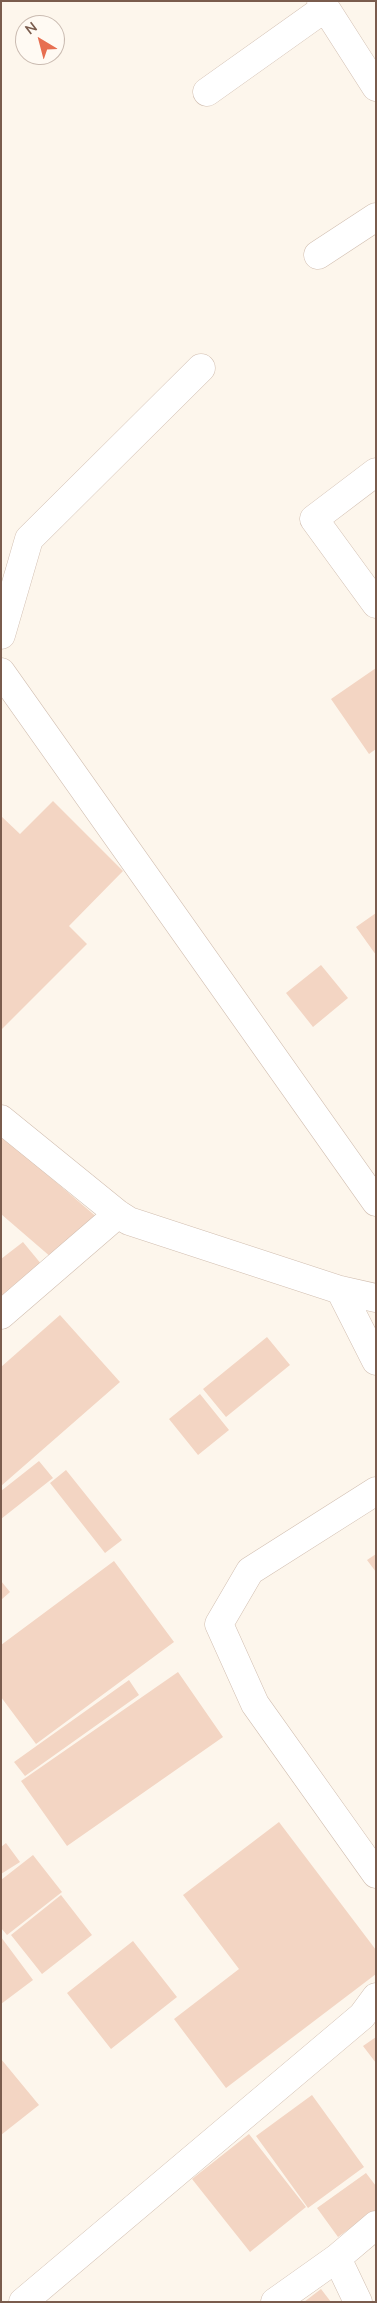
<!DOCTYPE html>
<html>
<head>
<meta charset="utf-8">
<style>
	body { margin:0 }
	#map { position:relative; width:377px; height:2303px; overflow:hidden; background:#fdf6ec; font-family:"Nunito Sans",sans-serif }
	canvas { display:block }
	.frame { position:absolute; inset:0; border:2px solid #7a5c4d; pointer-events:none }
	.north { position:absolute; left:15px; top:15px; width:50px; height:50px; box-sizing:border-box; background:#fffaf3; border:1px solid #cabbb1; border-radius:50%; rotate:323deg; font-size:14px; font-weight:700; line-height:20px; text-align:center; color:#7a5c4d }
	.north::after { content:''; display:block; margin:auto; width:18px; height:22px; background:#e76f51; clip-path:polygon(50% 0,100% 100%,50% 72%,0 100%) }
</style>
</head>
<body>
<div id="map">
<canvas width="377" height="2303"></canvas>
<div class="frame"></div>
<div class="north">N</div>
</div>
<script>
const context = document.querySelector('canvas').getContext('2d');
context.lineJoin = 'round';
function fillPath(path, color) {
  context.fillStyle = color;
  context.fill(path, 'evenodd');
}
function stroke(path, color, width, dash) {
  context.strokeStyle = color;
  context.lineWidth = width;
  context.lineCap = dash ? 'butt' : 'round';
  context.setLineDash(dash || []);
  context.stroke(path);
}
fillPath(new Path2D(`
	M 376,668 L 376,749 L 369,754 L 331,699 Z
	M 53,801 L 123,871 L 69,926 L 87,944 L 1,1030 L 1,816 L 20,834 Z
	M 376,913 L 376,955 L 356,927 Z
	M 321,965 L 348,998 L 313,1027 L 286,993 Z
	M 1,1135 L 99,1219 L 59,1264 L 1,1214 Z
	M 23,1242 L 42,1265 L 1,1298 L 1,1259 Z
	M 60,1315 L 120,1382 L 1,1486 L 1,1367 Z
	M 267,1337 L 290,1365 L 226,1417 L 203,1389 Z
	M 200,1394 L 229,1430 L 198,1455 L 169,1419 Z
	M 39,1461 L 53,1478 L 1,1519 L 1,1491 Z
	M 66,1470 L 122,1540 L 105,1553 L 50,1483 Z
	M 376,1554 L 376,1572 L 367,1560 Z
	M 114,1561 L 174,1642 L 36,1744 L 1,1697 L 1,1645 Z
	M 1,1581 L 10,1592 L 1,1600 Z
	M 178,1672 L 223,1737 L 67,1846 L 21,1781 Z
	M 129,1680 L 139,1695 L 25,1776 L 14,1762 Z
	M 279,1822 L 376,1950 L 376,1974 L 226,2088 L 174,2019 L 239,1969 L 183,1895 Z
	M 6,1843 L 20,1862 L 1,1874 L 1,1847 Z
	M 33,1855 L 62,1892 L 7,1935 L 1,1928 L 1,1880 Z
	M 61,1895 L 92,1935 L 42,1974 L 11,1935 Z
	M 1,1937 L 33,1980 L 1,2004 Z
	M 133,1941 L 177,1997 L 111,2049 L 67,1993 Z
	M 376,2037 L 376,2063 L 363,2046 Z
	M 1,2059 L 39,2105 L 1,2135 Z
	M 312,2095 L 364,2167 L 308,2208 L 256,2136 Z
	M 249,2134 L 306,2207 L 250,2252 L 192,2179 Z
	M 366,2173 L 376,2186 L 376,2210 L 338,2237 L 317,2208 Z
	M 321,2289 L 331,2302 L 304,2302 Z`), '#f3d5c3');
const minor = new Path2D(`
	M 321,1 L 376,87
	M 207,92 L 325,8
	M 318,255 L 376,217
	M 376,472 L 314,519 L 376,604
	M 1,635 L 29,539 L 201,368
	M 1,672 L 376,1202
	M 1,1119 L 118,1214 L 129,1221 L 340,1290 L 376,1298
	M 340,1290 L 376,1361
	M 1,1315 L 118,1214
	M 376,1491 L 250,1571 L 219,1624 L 255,1704 L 376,1874
	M 23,2302 L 362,2016 L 376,1997
	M 275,2302 L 337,2258
	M 358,2302 L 337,2258 L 376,2225`);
stroke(minor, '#d1beb0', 29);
stroke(minor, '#fff', 28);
</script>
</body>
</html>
